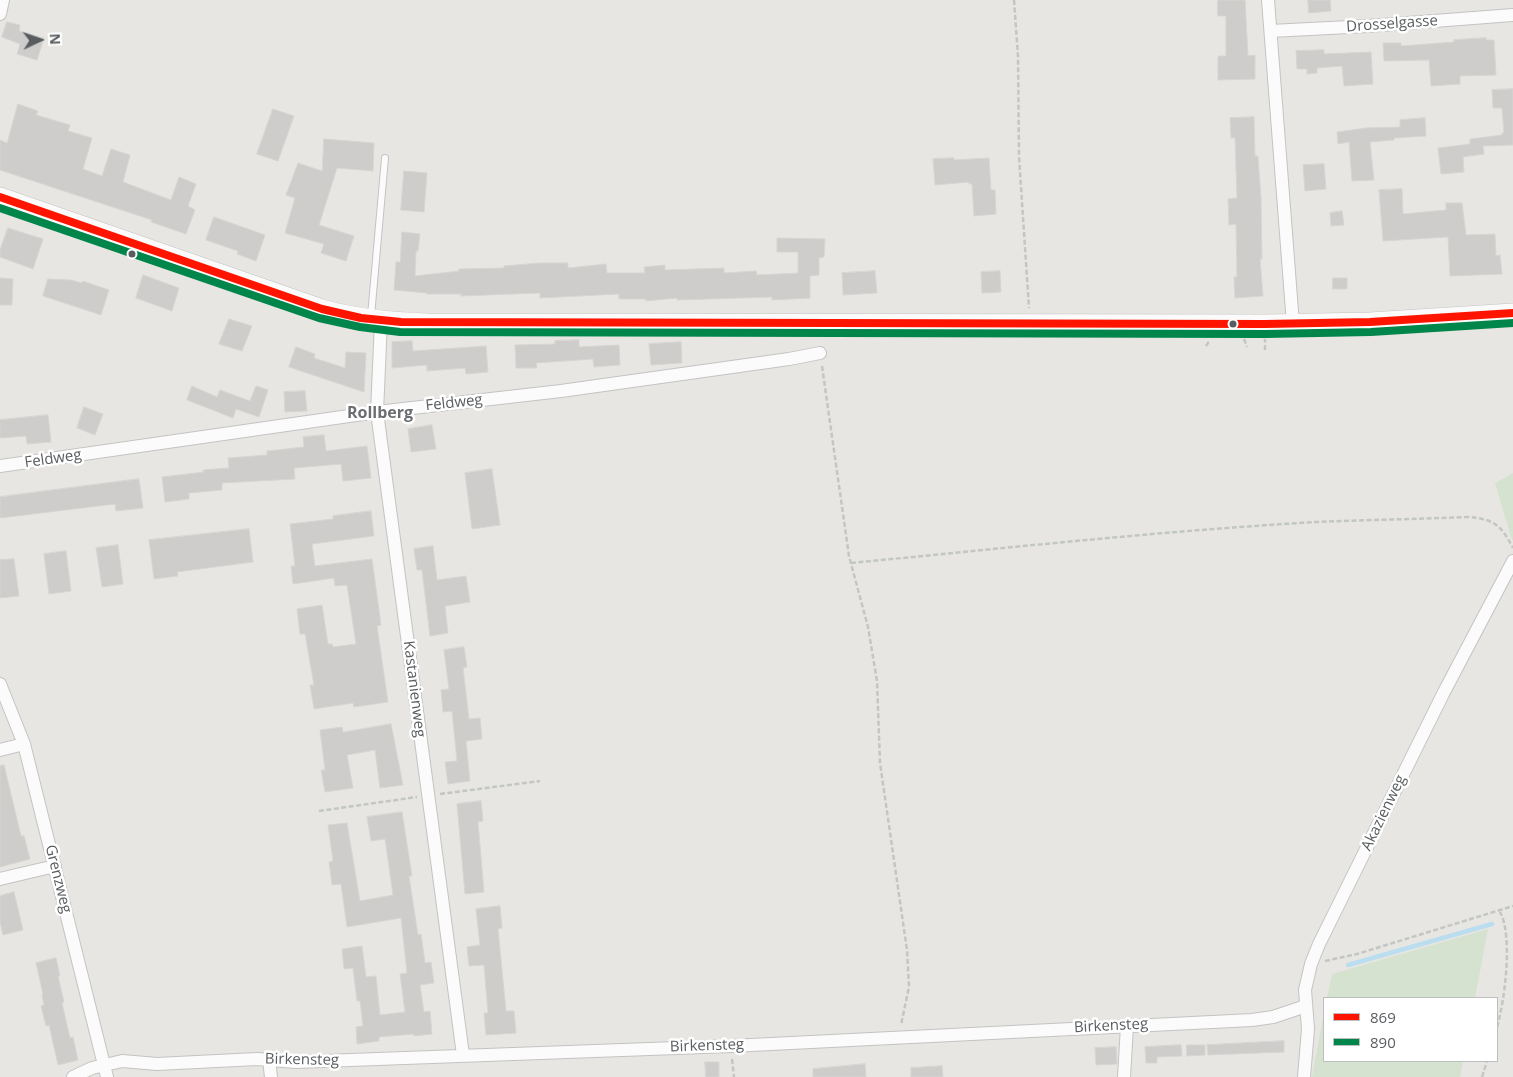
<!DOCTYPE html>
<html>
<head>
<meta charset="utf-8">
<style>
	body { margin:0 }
	#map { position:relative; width:1513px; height:1077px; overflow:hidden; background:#e8e6e2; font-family:"Open Sans",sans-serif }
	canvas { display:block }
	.legend { position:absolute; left:1323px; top:997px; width:175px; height:65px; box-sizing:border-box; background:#fff; border:1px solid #bdbebf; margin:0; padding:6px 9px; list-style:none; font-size:15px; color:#595d5f }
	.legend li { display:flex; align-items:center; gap:10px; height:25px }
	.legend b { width:25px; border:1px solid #bdbebf }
	.north { position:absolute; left:15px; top:15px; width:50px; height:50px; -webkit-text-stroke:4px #fff; paint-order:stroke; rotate:87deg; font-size:14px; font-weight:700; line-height:20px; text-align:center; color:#595d5f }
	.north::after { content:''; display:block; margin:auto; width:18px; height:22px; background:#595d5f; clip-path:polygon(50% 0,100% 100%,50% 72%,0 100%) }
</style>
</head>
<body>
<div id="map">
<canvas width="1513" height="1077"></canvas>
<ul class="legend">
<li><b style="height:6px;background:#ff1400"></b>869</li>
<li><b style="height:6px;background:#00854a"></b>890</li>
</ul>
<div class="north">N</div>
</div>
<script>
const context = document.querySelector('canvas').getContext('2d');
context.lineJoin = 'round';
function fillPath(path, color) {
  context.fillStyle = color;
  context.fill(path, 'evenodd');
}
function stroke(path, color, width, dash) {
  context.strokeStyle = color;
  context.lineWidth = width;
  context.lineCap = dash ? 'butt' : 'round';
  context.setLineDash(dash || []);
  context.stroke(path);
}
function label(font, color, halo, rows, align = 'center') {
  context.font = font + ' "Open Sans",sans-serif';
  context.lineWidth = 5;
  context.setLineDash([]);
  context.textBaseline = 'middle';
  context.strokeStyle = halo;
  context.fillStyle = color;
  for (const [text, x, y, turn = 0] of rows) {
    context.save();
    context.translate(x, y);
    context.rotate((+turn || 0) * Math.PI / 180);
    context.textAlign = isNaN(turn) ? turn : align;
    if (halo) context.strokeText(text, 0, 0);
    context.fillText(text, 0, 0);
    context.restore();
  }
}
fillPath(new Path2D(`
	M 1513,473 L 1513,540 L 1512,540 L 1495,483 Z
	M 1488,929 L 1475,998 L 1327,998 L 1332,974 Z
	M 1324,1013 L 1324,1061 L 1463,1061 L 1460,1077 L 1312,1077 Z`), '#d4e2cf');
stroke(new Path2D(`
	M 1348,965 L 1492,924`), '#badeef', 4.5);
const building = new Path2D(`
	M 1218,0 L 1245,0 L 1248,56 L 1255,55 L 1255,79 L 1218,80 L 1218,56 L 1226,56 L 1226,16 L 1218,16 Z
	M 1308,0 L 1330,0 L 1331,11 L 1309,13 Z
	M 7,22 L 20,25 L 19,31 L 44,38 L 37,60 L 17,54 L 20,44 L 2,37 Z
	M 1486,38 L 1486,40 L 1494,40 L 1496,75 L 1460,76 L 1460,84 L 1431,86 L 1429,60 L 1384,61 L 1383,43 L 1401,43 L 1401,46 L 1454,42 L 1454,40 Z
	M 1324,50 L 1324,54 L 1371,52 L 1373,84 L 1344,86 L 1342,66 L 1317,68 L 1317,73 L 1307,74 L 1307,69 L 1297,69 L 1296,51 Z
	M 1513,89 L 1513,145 L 1483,146 L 1484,154 L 1463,157 L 1464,172 L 1441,174 L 1438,148 L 1470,144 L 1470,139 L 1502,135 L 1502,133 L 1504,133 L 1502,108 L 1493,108 L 1492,90 Z
	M 18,104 L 38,111 L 36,115 L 70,125 L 68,131 L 92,138 L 83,169 L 102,176 L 111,149 L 130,155 L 123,182 L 171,200 L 179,177 L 196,184 L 188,206 L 195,210 L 186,234 L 151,222 L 152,220 L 0,170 L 0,140 L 7,143 Z
	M 273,109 L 294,116 L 278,161 L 257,154 Z
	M 1254,117 L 1255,156 L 1258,156 L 1261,198 L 1262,259 L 1260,259 L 1263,296 L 1235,298 L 1234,277 L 1237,277 L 1236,224 L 1229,225 L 1228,199 L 1237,198 L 1235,138 L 1231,138 L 1230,118 Z
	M 1425,118 L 1426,136 L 1394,138 L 1394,140 L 1370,142 L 1374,180 L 1352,181 L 1349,142 L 1338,144 L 1337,132 L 1366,128 L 1400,127 L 1400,120 Z
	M 324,139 L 374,143 L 373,171 L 337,168 L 319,225 L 354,236 L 346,261 L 321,253 L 324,244 L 285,233 L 295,198 L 286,195 L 298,163 L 322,171 Z
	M 954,158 L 954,160 L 989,158 L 991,190 L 995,190 L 996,214 L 974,216 L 972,184 L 969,184 L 969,182 L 935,185 L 933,159 Z
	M 1324,164 L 1326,189 L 1305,191 L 1303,165 Z
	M 404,171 L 427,173 L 424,212 L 401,210 Z
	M 1402,189 L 1403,214 L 1446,210 L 1446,203 L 1462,203 L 1466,235 L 1495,234 L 1496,256 L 1500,255 L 1502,274 L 1450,276 L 1448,237 L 1383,241 L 1379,190 Z
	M 1342,211 L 1344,225 L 1331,226 L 1330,213 Z
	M 214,217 L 265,235 L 256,261 L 237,254 L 238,251 L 206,240 Z
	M 8,228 L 43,239 L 33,269 L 0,257 L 0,250 Z
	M 402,232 L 420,234 L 418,251 L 416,251 L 415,276 L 459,271 L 459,269 L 504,268 L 504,266 L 539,263 L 568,263 L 568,268 L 606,264 L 607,273 L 645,273 L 644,267 L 665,265 L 665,270 L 724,268 L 724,273 L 756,271 L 757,275 L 798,273 L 798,252 L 777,252 L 777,238 L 825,239 L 824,257 L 819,258 L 819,275 L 810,276 L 810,298 L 772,300 L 772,297 L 677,300 L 677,298 L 646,301 L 646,299 L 619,299 L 619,294 L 540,298 L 540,293 L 461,296 L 461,294 L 427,294 L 427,293 L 394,290 L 396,262 L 400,262 Z
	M 875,271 L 877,293 L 843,295 L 842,273 Z
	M 1000,271 L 1001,292 L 982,293 L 981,272 Z
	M 143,275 L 179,288 L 172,311 L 136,298 Z
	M 0,278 L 13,279 L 12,305 L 0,305 Z
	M 1333,278 L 1347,278 L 1347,289 L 1333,289 Z
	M 48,279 L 71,280 L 82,283 L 83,281 L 109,290 L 101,315 L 43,296 Z
	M 229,319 L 252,326 L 242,351 L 219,344 Z
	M 579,340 L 579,347 L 619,345 L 620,365 L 594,367 L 593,359 L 536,363 L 537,368 L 516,368 L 515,345 L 555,344 L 555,341 Z
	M 412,341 L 413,351 L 486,346 L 488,372 L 466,374 L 465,368 L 427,371 L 427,365 L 392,368 L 392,342 Z
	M 681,342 L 682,363 L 651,365 L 649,344 Z
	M 296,347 L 315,354 L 314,358 L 345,368 L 346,352 L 366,353 L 364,392 L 289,367 Z
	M 192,386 L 217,397 L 220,390 L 250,401 L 256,386 L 268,390 L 259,417 L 236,409 L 233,418 L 187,400 Z
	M 305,391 L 307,411 L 285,412 L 284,392 Z
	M 84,407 L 103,414 L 95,435 L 77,428 Z
	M 48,415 L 51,442 L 27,444 L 26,436 L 0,438 L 0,420 Z
	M 432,425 L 436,449 L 411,452 L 408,429 Z
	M 324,435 L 326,451 L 367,446 L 371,478 L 343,481 L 341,464 L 294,468 L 295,479 L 222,483 L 222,490 L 189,493 L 189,499 L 165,502 L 162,477 L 204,472 L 203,470 L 229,468 L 228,458 L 267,455 L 267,451 L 304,447 L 303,437 Z
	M 492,469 L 500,525 L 472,529 L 465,473 Z
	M 139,479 L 143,508 L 116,511 L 115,504 L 0,518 L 0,497 Z
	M 371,511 L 374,536 L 312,544 L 315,566 L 372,559 L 381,625 L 377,626 L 388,702 L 354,707 L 353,703 L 314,709 L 310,685 L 314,685 L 305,634 L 300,634 L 297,609 L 322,605 L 328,644 L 332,644 L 333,647 L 356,644 L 347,585 L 335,586 L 334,578 L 293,584 L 291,566 L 295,566 L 290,524 L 333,519 L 333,516 Z
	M 249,529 L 253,562 L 177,572 L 178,576 L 154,579 L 149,540 Z
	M 118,545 L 123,584 L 102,587 L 96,548 Z
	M 433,546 L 437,580 L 466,576 L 470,602 L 445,606 L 448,633 L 430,636 L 422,570 L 417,570 L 414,549 Z
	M 66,551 L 71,591 L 49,594 L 44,554 Z
	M 14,559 L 19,596 L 0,598 L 0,560 Z
	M 464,647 L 467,667 L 463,668 L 469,719 L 480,718 L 482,739 L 466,741 L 470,781 L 448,784 L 445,762 L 457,761 L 452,711 L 443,712 L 441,690 L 449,689 L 444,650 Z
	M 391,724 L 403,785 L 380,788 L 375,750 L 347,755 L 353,788 L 325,792 L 321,770 L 325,770 L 320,730 L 342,727 L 343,732 Z
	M 4,765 L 21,836 L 24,836 L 30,859 L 0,867 L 0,766 Z
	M 481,801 L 483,821 L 478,822 L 484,892 L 465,894 L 457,804 Z
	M 402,812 L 412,876 L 409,876 L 418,935 L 421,934 L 425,963 L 431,962 L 434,983 L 420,985 L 424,1012 L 430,1011 L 432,1034 L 414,1036 L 414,1034 L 379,1037 L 379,1041 L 357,1044 L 356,1027 L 363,1026 L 360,1001 L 357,1001 L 353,968 L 344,969 L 342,949 L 362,946 L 366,977 L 376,976 L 380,1015 L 405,1012 L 400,974 L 407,973 L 401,918 L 347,927 L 341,884 L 332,885 L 329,862 L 333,861 L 328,825 L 347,823 L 360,901 L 393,895 L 385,839 L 371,841 L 367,817 Z
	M 14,892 L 23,930 L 3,935 L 0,922 L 0,896 Z
	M 500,906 L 502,928 L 498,929 L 506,1011 L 514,1011 L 516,1033 L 486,1035 L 484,1013 L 488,1013 L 484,965 L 469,966 L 467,947 L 480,945 L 476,909 Z
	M 56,958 L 60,976 L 58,976 L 64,1002 L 62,1003 L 70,1038 L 73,1037 L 78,1060 L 58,1065 L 49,1025 L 46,1026 L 41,1006 L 44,1005 L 42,995 L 43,994 L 36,963 Z
	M 1284,1041 L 1284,1052 L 1208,1055 L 1207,1045 Z
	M 1181,1045 L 1182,1056 L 1157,1057 L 1157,1063 L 1146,1063 L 1145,1047 Z
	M 1187,1045 L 1205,1045 L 1205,1055 L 1187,1056 Z
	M 1116,1047 L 1117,1064 L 1096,1065 L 1095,1048 Z
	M 705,1062 L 719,1062 L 719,1077 L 706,1077 Z
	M 865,1064 L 866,1077 L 813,1077 L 813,1069 Z
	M 942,1066 L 943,1077 L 911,1077 L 911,1068 Z`);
fillPath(building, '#cecdcb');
stroke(building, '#d7d5d2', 1);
const service = new Path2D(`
	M 371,316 L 385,158`);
const minor = new Path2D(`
	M 1268,0 L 1293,324
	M 0,14 L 3,0
	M 1271,31 L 1368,26 L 1513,15
	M 381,321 L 377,412 L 463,1055
	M 0,466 L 377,412 L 561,391 L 789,359 L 820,353
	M 0,684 L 24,744 L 107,1077
	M 0,750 L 24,744
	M 0,879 L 55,866
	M 269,1060 L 271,1077
	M 73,1077 L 92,1068 L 122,1061 L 157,1064 L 257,1059 L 296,1062 L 731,1046 L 1252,1020 L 1273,1017 L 1306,1006
	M 1124,1077 L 1127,1026
	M 1304,1077 L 1308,1029 L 1305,990 L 1311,964 L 1319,944 L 1444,692 L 1513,561`);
const secondary = new Path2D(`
	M 0,197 L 322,309 C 357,319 392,322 428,323 L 1265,324 L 1370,322 L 1513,313`);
stroke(service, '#c4c3c3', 8);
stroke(minor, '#c4c3c3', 14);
stroke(secondary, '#c2c3c2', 20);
stroke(new Path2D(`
	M 1014,0 L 1018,56 L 1019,157 L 1029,308
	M 1244,339 L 1247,347
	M 1206,346 L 1210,340
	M 1265,350 L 1265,339
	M 822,366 L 849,556 L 868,627 L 877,681 L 880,763 L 907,950 L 909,987 L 901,1025
	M 851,563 C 1006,548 1161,531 1316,522 C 1366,520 1417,519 1468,517 C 1494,519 1501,525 1513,548
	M 440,794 L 540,781
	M 319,811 L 417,797
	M 1325,961 L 1357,954 L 1513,906
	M 1497,1027 C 1505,1000 1513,935 1500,912
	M 732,1059 L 734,1077
	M 1482,1077 L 1487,1061`), '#c2c6c4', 2.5, [5, 2.5]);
stroke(service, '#fcfbfb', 6);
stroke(minor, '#fcfbfb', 12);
stroke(secondary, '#fcfbfb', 19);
stroke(new Path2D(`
	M 0,197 L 322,309 L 361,318 L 401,322 L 1265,324 L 1370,322 L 1513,313`), '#ff1400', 8);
stroke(new Path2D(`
	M 0,208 L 319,318 L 360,327 L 400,332 L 1265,334 L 1371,332 L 1513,323`), '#00854a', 8);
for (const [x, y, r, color] of [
	[132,254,4.5,"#595d5f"],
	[1233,324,4.5,"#595d5f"]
]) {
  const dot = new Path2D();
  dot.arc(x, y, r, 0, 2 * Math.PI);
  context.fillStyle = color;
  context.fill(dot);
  stroke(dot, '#fff', 2);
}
label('15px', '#595d5f', '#fff', [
	["Drosselgasse",1392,24,-4],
	["Feldweg",454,403,-6],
	["Feldweg",53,459,-8],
	["Kastanienweg",414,689,83],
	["Akazienweg",1384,813,-64],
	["Grenzweg",58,879,76],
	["Birkensteg",1111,1026,-3],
	["Birkensteg",707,1046,-2],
	["Birkensteg",302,1060,1]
]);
label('bold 16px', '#6a6e71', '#fff', [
	["Rollberg",380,413]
]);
</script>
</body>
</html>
